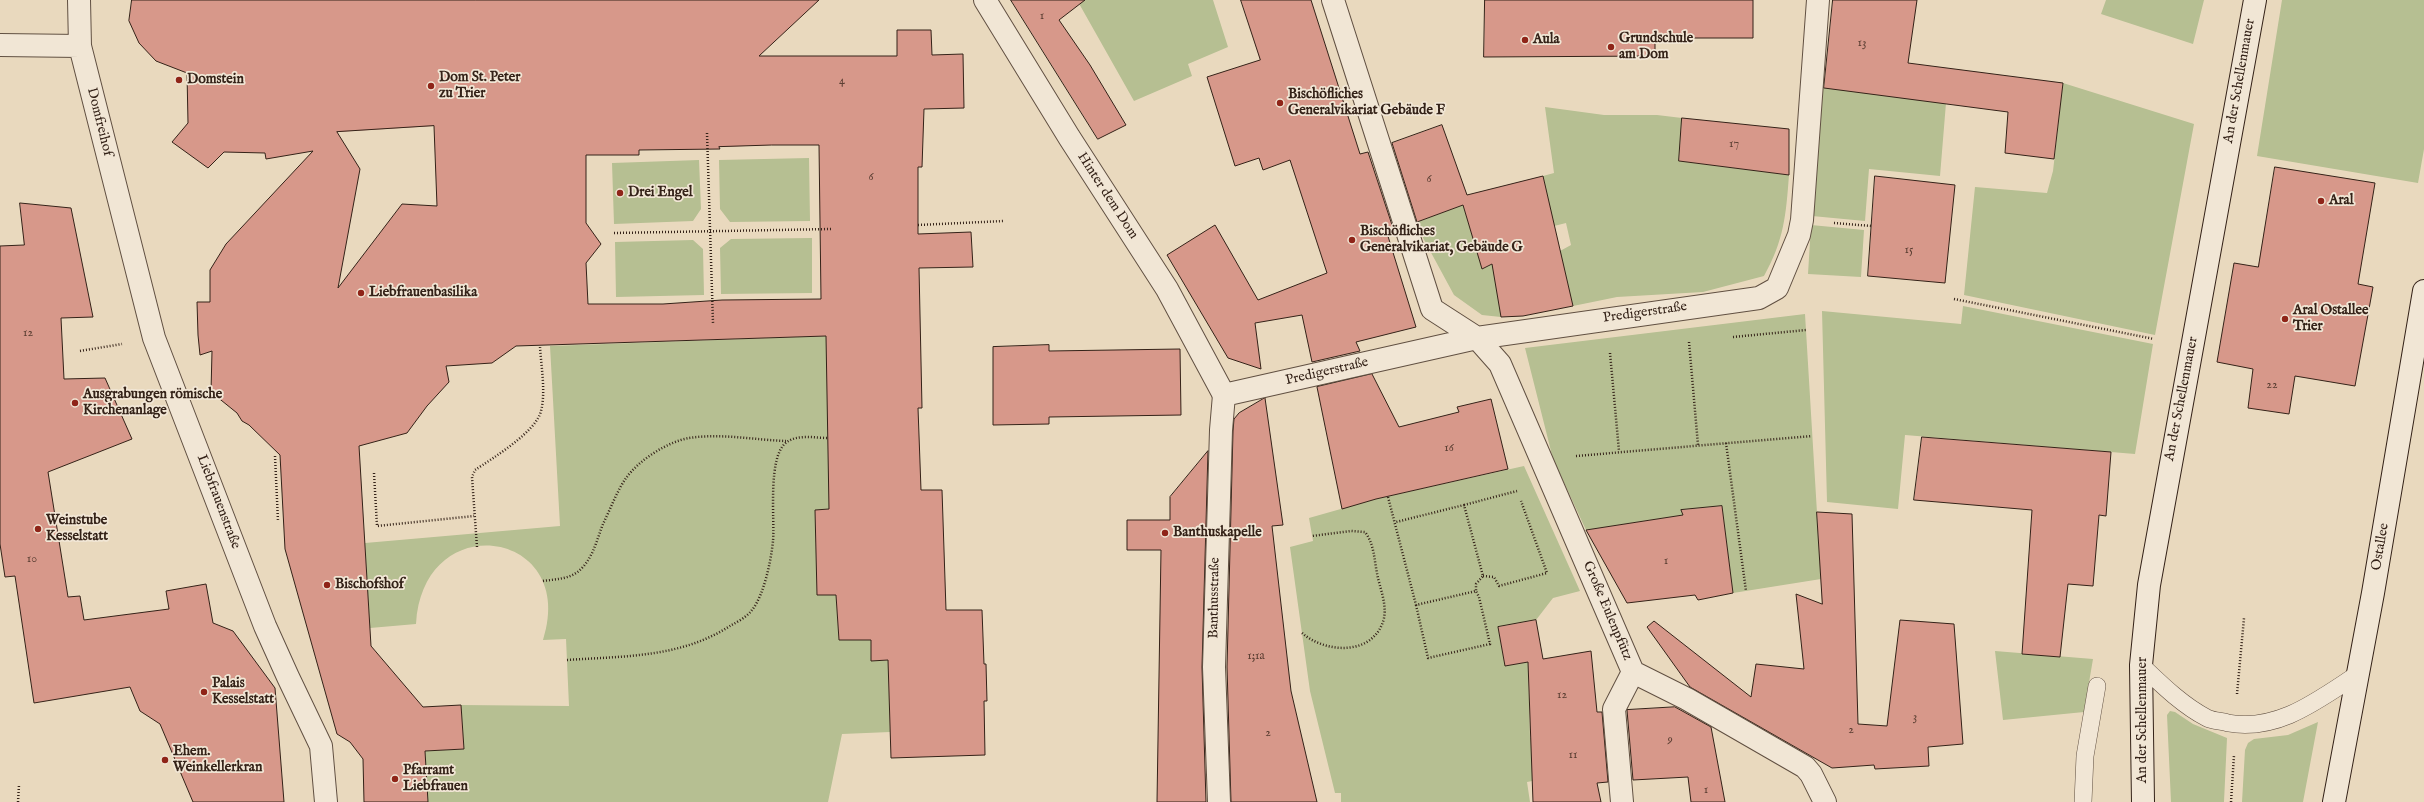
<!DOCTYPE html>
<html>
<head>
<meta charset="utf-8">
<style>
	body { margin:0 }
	canvas { display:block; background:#e9d9be }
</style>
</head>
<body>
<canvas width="2424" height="802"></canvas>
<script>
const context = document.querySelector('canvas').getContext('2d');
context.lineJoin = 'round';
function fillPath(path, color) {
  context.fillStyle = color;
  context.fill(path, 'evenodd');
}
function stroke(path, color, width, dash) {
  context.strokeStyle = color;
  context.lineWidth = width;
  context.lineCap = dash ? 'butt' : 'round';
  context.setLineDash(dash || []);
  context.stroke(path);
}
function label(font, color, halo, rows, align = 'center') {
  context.font = font + ' "IM FELL English",serif';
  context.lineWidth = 3.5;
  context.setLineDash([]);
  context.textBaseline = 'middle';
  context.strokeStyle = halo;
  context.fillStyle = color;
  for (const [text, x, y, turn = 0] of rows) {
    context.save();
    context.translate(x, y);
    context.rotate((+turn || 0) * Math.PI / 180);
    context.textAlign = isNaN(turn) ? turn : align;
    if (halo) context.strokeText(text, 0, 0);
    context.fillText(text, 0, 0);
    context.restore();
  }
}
fillPath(new Path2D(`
	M 1077,0 L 1213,0 L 1228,47 L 1188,64 L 1192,76 L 1134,101 Z
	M 2106,0 L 2204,0 L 2193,44 L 2101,14 Z
	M 2282,0 L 2424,0 L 2424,149 L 2418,183 L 2257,156 Z
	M 2063,83 L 2194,124 L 2155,335 L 1964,295 L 1975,187 L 2047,193 L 2053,171 Z
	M 1819,87 L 1946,103 L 1940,176 L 1869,169 L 1865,221 L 1812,216 Z
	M 1545,107 L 1604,115 L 1657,115 L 1682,118 L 1679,161 L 1789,175 C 1786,215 1784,240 1764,276 L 1703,292 L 1617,297 L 1573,306 L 1560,251 L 1571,245 L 1566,223 L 1554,226 L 1543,176 L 1554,173 Z
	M 809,158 L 810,221 L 730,222 L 720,209 L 719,160 Z
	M 699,160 L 701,209 L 693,221 L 614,224 L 612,163 Z
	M 1463,205 L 1482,269 L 1498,262 L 1510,304 L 1499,304 L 1501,317 L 1482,315 L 1454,295 L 1415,223 Z
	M 1811,225 L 1864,230 L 1861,277 L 1808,274 Z
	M 812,238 L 812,293 L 721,294 L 720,248 L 731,239 Z
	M 693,240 L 703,249 L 704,295 L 616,297 L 615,242 Z
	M 1963,306 L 2153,344 L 2135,454 L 1905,435 L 1898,509 L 1827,502 L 1822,311 L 1961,324 Z
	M 1805,314 L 1821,579 L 1733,593 L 1722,506 L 1682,510 L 1683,515 L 1586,530 L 1553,459 L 1525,348 Z
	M 826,336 L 833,509 L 815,510 L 817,595 L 836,595 L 839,640 L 871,640 L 871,661 L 888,660 L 890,732 L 842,734 L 828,802 L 428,802 L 425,751 L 464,749 L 461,705 L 569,706 L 566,639 L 543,640 C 579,530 423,505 416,624 L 370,628 L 365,543 L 560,526 L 550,346 Z
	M 1524,466 L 1580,591 L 1553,598 L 1536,620 L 1498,627 L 1505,666 L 1528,662 L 1530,738 L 1535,738 L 1543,779 L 1527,782 L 1530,802 L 1341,802 L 1341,793 L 1335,793 L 1310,691 L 1290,547 L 1313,541 L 1309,518 L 1376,499 Z
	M 1995,651 L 2093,659 L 2084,712 L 2003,720 Z
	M 2170,711 L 2175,712 L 2193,724 L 2227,738 L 2224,802 L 2171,802 L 2167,715 Z
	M 2318,722 L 2303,802 L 2242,802 L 2245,750 L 2248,743 L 2254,739 L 2288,735 Z`), '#b6bf92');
const building = new Path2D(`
	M 132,0 L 819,0 L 759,56 L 897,56 L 897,30 L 931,30 L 932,55 L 963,54 L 964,108 L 924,109 L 922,167 L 918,167 L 918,234 L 971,232 L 973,267 L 919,268 L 922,408 L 918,408 L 921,490 L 942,490 L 946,610 L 982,610 L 984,664 L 986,664 L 987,701 L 984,701 L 985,755 L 891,758 L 888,660 L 871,661 L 871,640 L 839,640 L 836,595 L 817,595 L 815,510 L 829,509 L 826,336 L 516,346 L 492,363 L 446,366 L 449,382 L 427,406 L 407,433 L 359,446 L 371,646 L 423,707 L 461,705 L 464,749 L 425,751 L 428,802 L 364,802 L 363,759 L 350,742 L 337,734 L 285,549 L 280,455 L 249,425 L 242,421 L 237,413 L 211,392 L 212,351 L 200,355 L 198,335 L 197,302 L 210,302 L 210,270 L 226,244 L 313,151 L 266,159 L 265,153 L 224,152 L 208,168 L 172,142 L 188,123 L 187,73 L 156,61 L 139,43 L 129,21 ZM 434,126 L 437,206 L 402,204 L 338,288 L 360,169 L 337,132 ZM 772,145 L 819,145 L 821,299 L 722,300 L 663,304 L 588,304 L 586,263 L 601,244 L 586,223 L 586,155 L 639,155 L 639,150 L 720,149 L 719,147 Z
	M 1011,0 L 1085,0 L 1059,20 L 1090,65 L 1126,125 L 1098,139 Z
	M 1241,0 L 1311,0 L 1360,154 L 1368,152 L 1394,231 L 1387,233 L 1416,327 L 1356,342 L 1360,351 L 1312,362 L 1302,315 L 1255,323 L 1261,369 L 1228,358 L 1167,255 L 1215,225 L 1258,300 L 1327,273 L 1290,160 L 1263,170 L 1259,158 L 1235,166 L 1207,77 L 1260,60 Z
	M 1485,0 L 1753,0 L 1753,38 L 1655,38 L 1655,56 L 1484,57 Z
	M 1833,0 L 1917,0 L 1908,63 L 2063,83 L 2054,159 L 2005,153 L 2008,112 L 1824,88 Z
	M 1682,118 L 1789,129 L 1789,175 L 1679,161 Z
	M 1442,125 L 1467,195 L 1543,176 L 1573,306 L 1523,316 L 1501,317 L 1492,264 L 1482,269 L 1463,205 L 1417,222 L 1392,143 Z
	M 2275,167 L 2375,183 L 2358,284 L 2373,287 L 2355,386 L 2295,376 L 2289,414 L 2248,408 L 2253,369 L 2217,362 L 2234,263 L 2258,267 Z
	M 1875,176 L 1955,185 L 1945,283 L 1868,276 Z
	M 20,203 L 71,208 L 93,317 L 61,318 L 64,379 L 105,378 L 132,439 L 48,472 L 68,597 L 80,596 L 84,620 L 169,609 L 166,591 L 206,584 L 213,623 L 233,631 L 275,688 L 284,802 L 193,802 L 160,724 L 140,711 L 130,687 L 34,703 L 15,576 L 5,577 L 0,544 L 0,246 L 24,245 Z
	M 1049,345 L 1049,351 L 1180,349 L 1181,415 L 1049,417 L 1049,424 L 993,425 L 993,347 Z
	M 1372,374 L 1399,427 L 1459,412 L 1457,407 L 1491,399 L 1508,469 L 1376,499 L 1342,509 L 1317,387 Z
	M 1265,398 L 1283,525 L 1272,526 L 1291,691 L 1317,802 L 1231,802 L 1227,667 L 1233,431 L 1234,419 L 1239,413 Z
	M 1922,437 L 2111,452 L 2106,516 L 2099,515 L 2093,586 L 2068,584 L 2060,657 L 2022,654 L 2032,510 L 1914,500 Z
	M 1208,451 L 1202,667 L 1206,802 L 1157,802 L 1161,550 L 1127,550 L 1127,520 L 1170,520 L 1170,497 Z
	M 1722,506 L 1733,593 L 1698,600 L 1695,595 L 1627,603 L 1586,530 L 1683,515 L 1681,510 Z
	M 1817,512 L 1852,514 L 1858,724 L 1887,726 L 1900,620 L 1954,624 L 1963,744 L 1928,747 L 1929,766 L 1875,769 L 1874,765 L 1832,768 L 1690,687 L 1647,627 L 1654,621 L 1751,697 L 1756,664 L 1804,669 L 1796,594 L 1822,604 Z
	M 1536,620 L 1543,659 L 1591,651 L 1597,712 L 1602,712 L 1608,782 L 1597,783 L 1601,802 L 1533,802 L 1528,662 L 1505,666 L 1498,627 Z
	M 1675,707 L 1711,727 L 1725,802 L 1691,802 L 1688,777 L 1633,780 L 1627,710 Z`);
fillPath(building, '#d7988a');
stroke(building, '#342218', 1);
const service = new Path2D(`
	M 2141,665 C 2161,684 2182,705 2207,718 C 2213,721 2222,721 2228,723 C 2278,732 2318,700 2358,674
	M 2083,802 L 2085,756 L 2097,686`);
const pedestrian = new Path2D(`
	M 79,0 L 80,46
	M 985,0 L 1069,137 L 1167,289 L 1224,395
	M 0,45 L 80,46 L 154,338 L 265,626 L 288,677 L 321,746 L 326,802`);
const minor = new Path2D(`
	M 1333,0 L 1432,309 L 1477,338 L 1500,364 L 1633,672 L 1687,699 L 1805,767 L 1811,774 L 1825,802
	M 1219,802 L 1214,667 L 1221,430 L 1224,395 L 1477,338 L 1759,298 L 1777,288 L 1799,235 L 1802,220 L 1818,0
	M 1622,802 L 1614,709 L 1633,672`);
const secondary = new Path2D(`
	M 2143,802 L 2141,665 L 2149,585 L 2255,0
	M 2334,802 L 2373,593 L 2424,291`);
stroke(service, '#615042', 18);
stroke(pedestrian, '#615042', 24);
stroke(minor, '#615042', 24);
stroke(secondary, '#342218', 24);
stroke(new Path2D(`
	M 707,133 L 713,323
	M 1834,223 L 1872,226
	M 918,225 L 1004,221
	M 614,233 L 831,229
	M 1954,299 L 2154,339
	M 1733,337 L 1806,330
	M 1689,342 L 1698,445
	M 80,351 L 122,344
	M 1610,353 L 1619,451
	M 1726,443 L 1746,591
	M 275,456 L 278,521
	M 1576,456 L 1812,436
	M 374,473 L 377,526 L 474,516
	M 1388,497 L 1416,605 L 1476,591 L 1476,584 L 1483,576 L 1464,505 L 1396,522
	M 1464,505 L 1517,491
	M 477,547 L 472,477 L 475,470 C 493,458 536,432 541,411 C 546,392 541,366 540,346
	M 1483,576 L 1494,577 L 1499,586 L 1547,573 L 1521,501
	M 543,581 C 557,579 572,579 582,568 C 594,555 597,539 603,524 C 610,510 617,491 626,478 C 639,460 667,442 689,438 C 721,433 755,440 786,441
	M 1416,605 L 1428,658 L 1490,644 L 1479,597 L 1476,591
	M 1302,633 C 1326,654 1375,656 1384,618 C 1387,603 1379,586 1377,573 C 1374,558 1374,544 1365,532 L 1351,531 L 1312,536
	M 567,660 C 624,656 680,658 730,626 C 737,622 747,617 752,610 C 764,595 771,561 773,541 C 775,520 767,455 787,442 C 798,434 816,438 828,438
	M 2237,694 L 2244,618
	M 18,802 L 19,785
	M 2231,802 L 2234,755`), '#342218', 2.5, [1, 2]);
stroke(service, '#f1e6d5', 17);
stroke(pedestrian, '#f1e6d5', 22);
stroke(minor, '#f1e6d5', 22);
stroke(secondary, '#f1e6d5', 22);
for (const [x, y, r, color] of [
	[1525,40,4,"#8f2418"],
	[1611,47,4,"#8f2418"],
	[179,80,4,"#8f2418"],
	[431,86,4,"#8f2418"],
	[1280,103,4,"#8f2418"],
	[620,193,4,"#8f2418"],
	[2321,201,4,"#8f2418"],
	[1352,240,4,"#8f2418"],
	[361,293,4,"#8f2418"],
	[2285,319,4,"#8f2418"],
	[75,403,4,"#8f2418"],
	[38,529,4,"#8f2418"],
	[1165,533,4,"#8f2418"],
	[327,585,4,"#8f2418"],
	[204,692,4,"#8f2418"],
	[165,760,4,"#8f2418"],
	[395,779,4,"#8f2418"]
]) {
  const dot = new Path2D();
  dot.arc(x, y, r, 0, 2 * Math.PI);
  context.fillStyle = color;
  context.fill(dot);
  stroke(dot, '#f1e6d5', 1.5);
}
label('12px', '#5d4034', null, [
	["1",1042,17],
	["13",1862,44],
	["4",842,82],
	["17",1734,145],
	["6",871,178],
	["6",1429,180],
	["15",1909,251],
	["12",28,334],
	["22",2272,386],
	["16",1449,449],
	["10",32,560],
	["1",1666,562],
	["1;1a",1256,657],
	["12",1562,696],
	["3",1915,718],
	["2",1851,731],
	["2",1268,734],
	["9",1670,741],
	["11",1573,756],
	["1",1706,791]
]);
label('bold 14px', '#342218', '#f1e6d5', [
	["Grundschule",1619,39],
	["am Dom",1619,55],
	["Aula",1533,40],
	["Dom St. Peter",439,78],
	["zu Trier",439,94],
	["Domstein",187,80],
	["Bischöfliches",1288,95],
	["Generalvikariat Gebäude F",1288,111],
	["Drei Engel",628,193],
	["Aral",2329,201],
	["Bischöfliches",1360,232],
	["Generalvikariat, Gebäude G",1360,248],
	["Liebfrauenbasilika",369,293],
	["Aral Ostallee",2293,311],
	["Trier",2293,327],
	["Ausgrabungen römische",83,395],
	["Kirchenanlage",83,411],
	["Weinstube",46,521],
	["Kesselstatt",46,537],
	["Banthuskapelle",1173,533],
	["Bischofshof",335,585],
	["Palais",212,684],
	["Kesselstatt",212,700],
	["Ehem.",173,752],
	["Weinkellerkran",173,768],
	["Pfarramt",403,771],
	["Liebfrauen",403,787]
], 'left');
label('14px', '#342218', '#f1e6d5', [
	["An der Schellenmauer",2240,81,-80],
	["Domfreihof",99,122,76],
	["Hinter dem Dom",1107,196,57],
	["Predigerstraße",1645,313,-8],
	["Predigerstraße",1327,372,-13],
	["An der Schellenmauer",2182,399,-79],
	["Liebfrauenstraße",218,502,69],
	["Ostallee",2381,547,-80],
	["Banthusstraße",1215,598,-89],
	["Große Eulenpfütz",1607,611,67],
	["An der Schellenmauer",2143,720,-90]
]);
</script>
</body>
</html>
